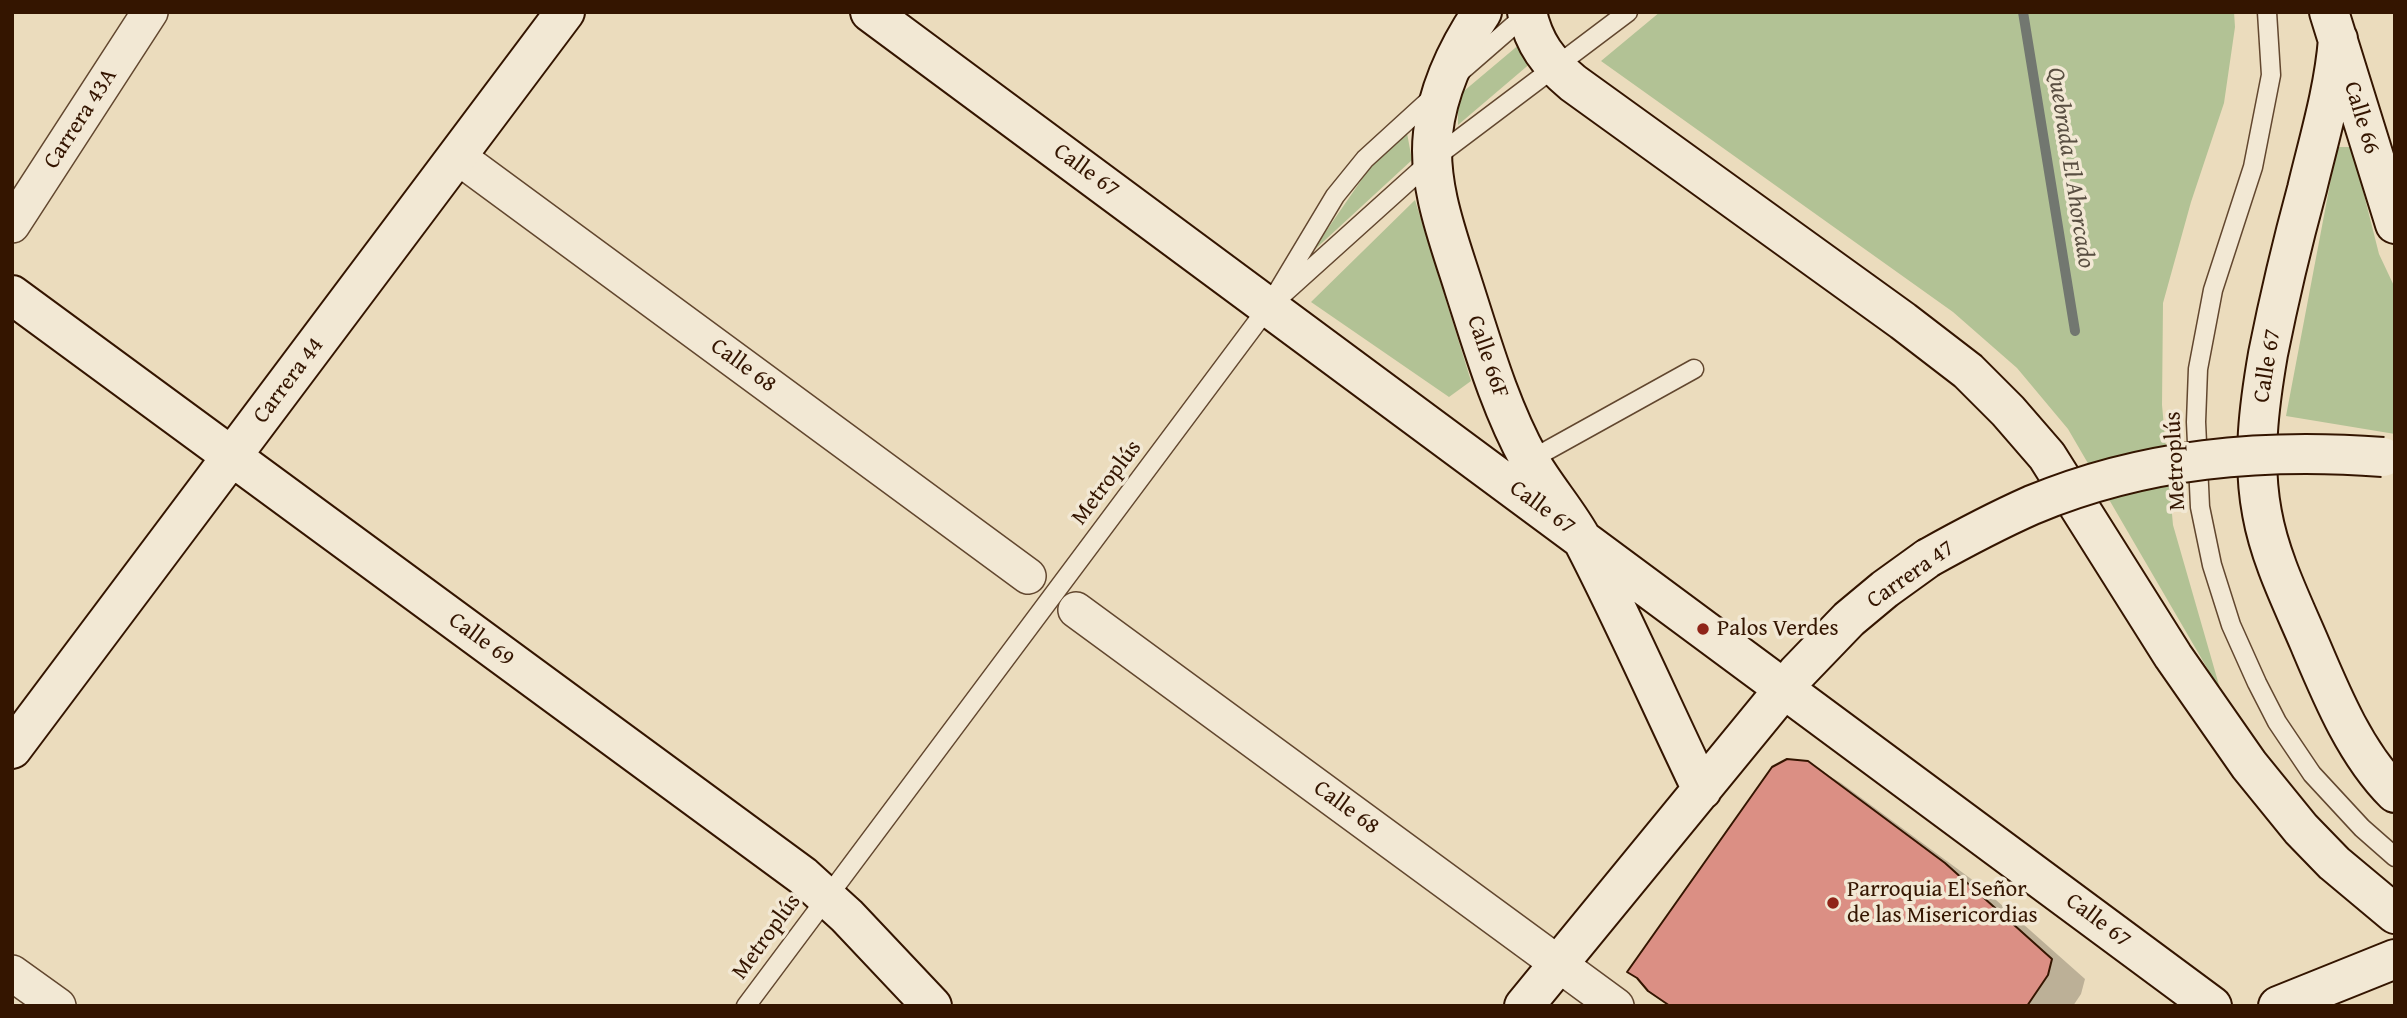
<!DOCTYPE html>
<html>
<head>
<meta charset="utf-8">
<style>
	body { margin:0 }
	#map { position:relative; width:2407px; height:1018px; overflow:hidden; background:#ebdcbd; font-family:"Gentium Book Plus",serif }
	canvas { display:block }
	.frame { position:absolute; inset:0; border:14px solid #341500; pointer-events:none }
</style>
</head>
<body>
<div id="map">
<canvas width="2407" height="1018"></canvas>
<div class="frame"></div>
</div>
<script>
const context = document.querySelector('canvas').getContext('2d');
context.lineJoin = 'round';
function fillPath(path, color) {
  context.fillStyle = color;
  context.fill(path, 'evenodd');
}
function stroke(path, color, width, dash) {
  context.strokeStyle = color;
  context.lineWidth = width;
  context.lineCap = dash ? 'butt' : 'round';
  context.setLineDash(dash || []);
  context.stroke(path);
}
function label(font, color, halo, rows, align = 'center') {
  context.font = font + ' "Gentium Book Plus",serif';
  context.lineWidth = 7;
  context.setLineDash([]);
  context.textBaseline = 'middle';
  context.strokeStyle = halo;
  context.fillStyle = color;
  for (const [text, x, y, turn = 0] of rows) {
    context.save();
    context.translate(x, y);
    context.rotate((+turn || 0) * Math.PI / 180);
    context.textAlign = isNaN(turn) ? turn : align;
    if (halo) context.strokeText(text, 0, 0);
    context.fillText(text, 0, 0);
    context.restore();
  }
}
fillPath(new Path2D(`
	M 1660,12 L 2234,12 L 2235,27 L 2224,103 L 2191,202 L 2163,303 L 2162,405 L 2173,525 L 2221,692 L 2068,429 L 2017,368 L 1953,312 L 1601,61 Z
	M 1521,43 L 1532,62 L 1458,125 L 1458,96 Z
	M 1407,133 L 1412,160 L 1311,253 L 1371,166 Z
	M 2337,147 L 2352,147 L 2379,254 L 2395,288 L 2395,434 L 2286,416 Z
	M 1415,200 L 1471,381 L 1449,397 L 1311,302 Z`), '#b2c295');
fillPath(new Path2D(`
	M 1807,763 L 1841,783 L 1978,884 L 2085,979 L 2081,994 L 2073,1006 L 1674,1006 Z`), '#0003');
stroke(new Path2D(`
	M 2023,12 L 2075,331`), '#727770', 10);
const building = new Path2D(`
	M 1787,759 L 1808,761 L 1945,863 L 2052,959 L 2048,975 L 2027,1006 L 1670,1006 L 1648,991 L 1637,978 L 1627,972 L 1772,767 Z`);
fillPath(building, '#db8f84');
stroke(building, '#341500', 2);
const lane = new Path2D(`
	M 2267,12 L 2271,75 L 2253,167 L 2213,290 L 2198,369 L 2196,422 L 2200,507 L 2212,565 L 2231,625 L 2257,683 L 2277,722 L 2312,774 L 2362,828 L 2395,857
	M 1460,72 L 1529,12
	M 1282,295 L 1433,159 L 1628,12
	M 1530,460 L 1694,369
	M 746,1006 L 1269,306 L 1335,196 L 1365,159 L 1434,96`);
const street = new Path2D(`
	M 457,156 L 1028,576
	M 12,225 L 150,12
	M 1076,610 L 1616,1006
	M 12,973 L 58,1006`);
const secondary = new Path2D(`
	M 870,12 L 2212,1006
	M 1482,12 C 1457,49 1438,88 1433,133 C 1427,185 1449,240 1464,288 C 1483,347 1500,407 1530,461 C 1546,489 1568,513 1583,541 C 1625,622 1662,707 1702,790
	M 1527,12 C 1534,44 1548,62 1573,83 L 1903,321 L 1968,371 L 2008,411 L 2047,456 L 2173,656 L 2249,765 L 2301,829 L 2334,863 L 2395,914
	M 2329,12 L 2395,224
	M 2338,39 C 2334,90 2319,139 2307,189 C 2292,244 2279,299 2268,354 C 2259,406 2252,460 2262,513 C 2270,558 2291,600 2309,642 C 2331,694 2355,753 2395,793
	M 12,295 L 803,876 L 847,916 L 932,1006
	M 12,749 L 565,12
	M 1524,1006 L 1797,673 L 1849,619 L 1885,589 L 1928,558
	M 2278,1006 L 2395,959`);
stroke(lane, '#62472f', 21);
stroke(street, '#62472f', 38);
stroke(secondary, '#341500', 42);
stroke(lane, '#f2e8d4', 18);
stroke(street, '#f2e8d4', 35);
stroke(secondary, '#f2e8d4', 38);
const secondaryBridge = new Path2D(`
	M 1928,558 C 1962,539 1996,521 2032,505 C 2145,458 2262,448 2383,457`);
stroke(secondaryBridge, '#341500', 42, []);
stroke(secondaryBridge, '#f2e8d4', 38);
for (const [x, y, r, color] of [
	[1703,629,7,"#8f2418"],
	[1833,903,7,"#8f2418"]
]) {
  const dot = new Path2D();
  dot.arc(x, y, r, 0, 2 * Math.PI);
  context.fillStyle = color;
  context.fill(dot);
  stroke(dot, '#f2e8d4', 2.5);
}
label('23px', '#341500', '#f2e8d4', [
	["Calle 66",2361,118,73],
	["Carrera 43A",81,119,-57],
	["Calle 67",1086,171,36],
	["Calle 66F",1487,357,71],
	["Calle 68",743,366,36],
	["Calle 67",2268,366,-81],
	["Carrera 44",289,381,-53],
	["Metroplús",2176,461,-93],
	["Metroplús",1107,483,-53],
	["Calle 67",1542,508,36],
	["Carrera 47",1911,575,-35],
	["Calle 69",481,640,36],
	["Calle 68",1346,808,36],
	["Calle 67",2098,921,37],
	["Metroplús",767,937,-54]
]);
label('23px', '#341500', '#f2e8d4', [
	["Palos Verdes",1717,629],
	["Parroquia El Señor",1847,890],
	["de las Misericordias",1847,916]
], 'left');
label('italic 24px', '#584e41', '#f2e8d4', [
	["Quebrada El Ahorcado",2070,168,81]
]);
</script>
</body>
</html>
